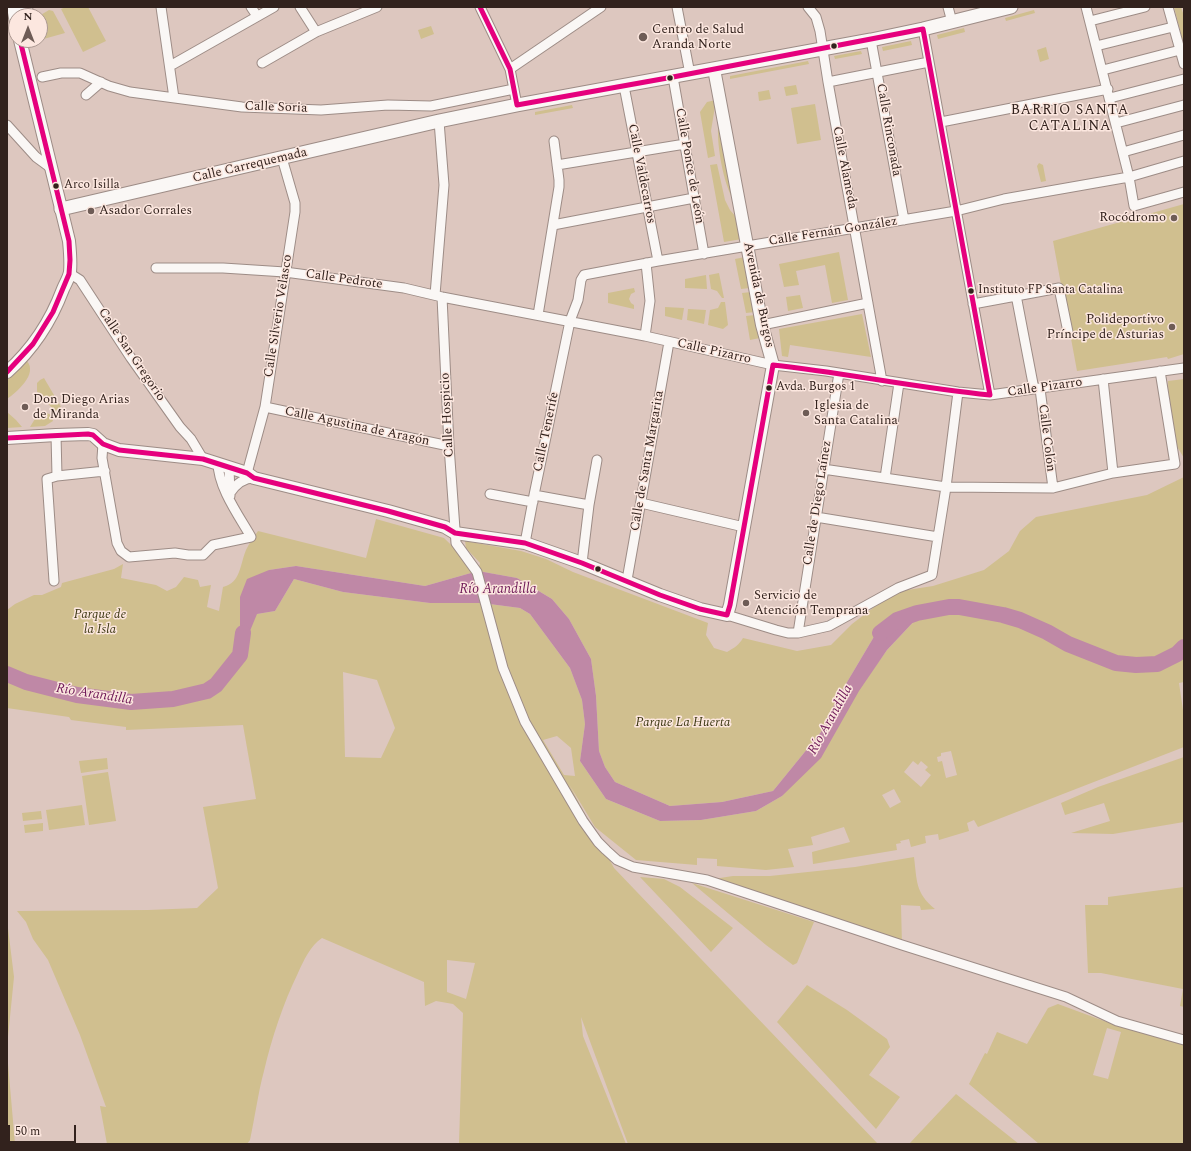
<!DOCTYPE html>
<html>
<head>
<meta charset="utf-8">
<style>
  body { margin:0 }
  #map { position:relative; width:1191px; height:1151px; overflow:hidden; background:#ddc7bf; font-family:Spectral,serif }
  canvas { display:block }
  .frame { position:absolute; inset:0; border:8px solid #32221d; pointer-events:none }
  .north { position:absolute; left:8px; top:8px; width:40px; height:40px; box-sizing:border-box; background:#fce7df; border:1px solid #ab9891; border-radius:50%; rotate:0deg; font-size:11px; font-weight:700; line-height:16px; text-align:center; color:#32221d }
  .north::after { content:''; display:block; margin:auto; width:14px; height:18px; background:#6e5c56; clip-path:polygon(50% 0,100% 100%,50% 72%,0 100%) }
  .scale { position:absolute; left:8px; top:1125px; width:68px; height:18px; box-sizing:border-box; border:2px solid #32221d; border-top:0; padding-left:5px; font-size:12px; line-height:14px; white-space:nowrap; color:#32221d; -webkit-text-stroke:3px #fce7df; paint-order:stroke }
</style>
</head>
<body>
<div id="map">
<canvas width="1191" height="1151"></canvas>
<div class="frame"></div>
<div class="north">N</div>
<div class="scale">50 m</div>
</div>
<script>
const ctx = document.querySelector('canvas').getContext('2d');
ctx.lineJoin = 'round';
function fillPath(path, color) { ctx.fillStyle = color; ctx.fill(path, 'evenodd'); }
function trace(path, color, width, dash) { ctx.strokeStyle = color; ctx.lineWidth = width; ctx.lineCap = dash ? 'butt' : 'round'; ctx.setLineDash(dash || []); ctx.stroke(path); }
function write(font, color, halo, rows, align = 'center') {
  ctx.font = font + ' Spectral,serif'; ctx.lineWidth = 3; ctx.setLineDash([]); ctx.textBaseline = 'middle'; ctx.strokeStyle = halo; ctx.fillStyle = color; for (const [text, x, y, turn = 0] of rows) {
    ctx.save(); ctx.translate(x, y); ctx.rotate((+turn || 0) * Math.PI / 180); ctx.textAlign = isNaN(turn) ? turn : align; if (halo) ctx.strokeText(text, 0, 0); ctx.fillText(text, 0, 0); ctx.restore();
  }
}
fillPath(new Path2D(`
  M66,7H88L106,41L83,52L61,9Z
  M1174,7H1181L1184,16V46Z
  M49,10L53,11L65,33L40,40V16H39Z
  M1034,10L1035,13L1006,21L1005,18Z
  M431,26L434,34L421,39L418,30Z
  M964,28L965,32L938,39L937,35Z
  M911,41L912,45L883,51L882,47Z
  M1046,47L1049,59L1040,62L1037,50Z
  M861,51L862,54L835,59L834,56Z
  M808,61L809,64L730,79V76Z
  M796,85L798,94L786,96L784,87Z
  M769,90L771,99L759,101L758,92Z
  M716,100L711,131L715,156L708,158L700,112L707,102Z
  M815,104L821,140L797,144L791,108Z
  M572,105L573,108L535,115V112Z
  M719,118L734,201C723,184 715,139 719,118Z
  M1039,163L1043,165L1046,181L1041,182L1037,166Z
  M717,164L725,200L730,210L736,217L742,239L724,242L710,165Z
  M1184,204V354L1168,359L1167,357L1077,371L1053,241Z
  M839,252L848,300L832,303L825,265L796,271L799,285L784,287L779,264Z
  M745,257L750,288L741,289L735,259Z
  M719,273L724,298H722L717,291L711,289L709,275Z
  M706,275L707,289L685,288V279Z
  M634,288L635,292L631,294L629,299L631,303L634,305V309L608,303V293Z
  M751,292L755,312L746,313L742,293Z
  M800,295L803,308L788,311L786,297Z
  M721,302H725L728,325L723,329L708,325L710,310L718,308Z
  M665,307L684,308L682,320L665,316Z
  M688,309L706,310L704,324L687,320Z
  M862,314L871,357L790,345L788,357L782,356L779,329Z
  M755,315L760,338L750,340L746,316Z
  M27,361C38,374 17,392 7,399V380Z
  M44,378L61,407L55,411L37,392V383L40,380Z
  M1184,379V458L1170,435L1168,381Z
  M7,412L16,420L22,427L7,428Z
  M43,412L47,413L51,415L53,421L45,426L30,427L38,414Z
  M1184,477V682L1179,683L1184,717V747L978,827L974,820L967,823L969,831L939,840L938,834L925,836L926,843L911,847L909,839L900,841L901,843L896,844L897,850L813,864L812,852L850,842L844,827L811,837L813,845L788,849L794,867L766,870L717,866V859L697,858V865L636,860L595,827L569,784L614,868L878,1144H628L581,1017L583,1036L626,1144H459L463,1013L453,1004L436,1001L425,1006L424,982L322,938C310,946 304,960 298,973C283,1004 272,1037 264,1071C258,1093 255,1117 250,1140L247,1144H107L100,1106L106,1107L80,1035L48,960L33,939L26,922L17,911L148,910L197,908L218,888L203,807L256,799L243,725L126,730V727L71,720L69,717L7,708V610L15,604L34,595H42L61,587L62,583L114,569L123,564L121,578L156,585L167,591L176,587L184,577L198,580L200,587L211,585L207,607L219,611L223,587C241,583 240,564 246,550C249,543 254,537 258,531L366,558L376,519L444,538L478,571L480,563L466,548L465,541L521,551L546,559L573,572L708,623L706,635L714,648L727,652C734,648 739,645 743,638L797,651L831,645L852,624L894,592L933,586L984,570L1009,551L1020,531L1036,517L1147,495ZM296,566L425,586L478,571L517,578L552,599L569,619L591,659L596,696L599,751L605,767L615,782L670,806L722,802L773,791L821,732L837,699L875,635L919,616L887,650L782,796L756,811L701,820L660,821L606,799L580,761L585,724L582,700L570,668L530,614L520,608L482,603H430L343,592L294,579L275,611L257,614L269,570ZM343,672L377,680L395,728L381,758L345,757ZM557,736L571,748L575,776L564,775L543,740ZM951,751L957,775L946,778L942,761L938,762L937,757L941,756V753ZM913,761L918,765L921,761L928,767L925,770L931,775L921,787L904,772ZM894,789L901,802L890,808L882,795ZM447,960L475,963L466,999L447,992Z
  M1184,757V822L1113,834L1071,833L1110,821L1104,803L1065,815L1061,803L1098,787Z
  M107,758L108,769L81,773L79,761Z
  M108,772L116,821L89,825L82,776Z
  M82,805L85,825L49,830L46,810Z
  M41,811L42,819L23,821L22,813Z
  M43,823V831L25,833L24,825Z
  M914,857C917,880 915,893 935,909L921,910L920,906L901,905L902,945L707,880L733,876H770L855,867Z
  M640,877L664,879L680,887L733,928L711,952Z
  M692,883L814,922L797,963L793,965L766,945Z
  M1184,887V1007L1180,1006L1183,989L1101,973H1088L1085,905H1108V897Z
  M7,920L14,977L7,1047Z
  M807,985L847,1010L887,1039L890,1047L869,1075L900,1097L876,1129L777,1022Z
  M1058,1004L1115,1025L1184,1045V1144H1039L969,1084L985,1053L987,1054L997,1032L1027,1044L1048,1008ZM1107,1028L1121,1032L1108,1079L1093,1075Z
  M7,1052L15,1144H7Z
  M956,1094L1019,1144H909Z`), '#d0bf8f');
fillPath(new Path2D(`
  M296,566L425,586L478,571L517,578L552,599L569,619L591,659L596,696L599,751L605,767L615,782L670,806L722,802L773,791L821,732L837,699L875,635L897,620L917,613L919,616L887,650L859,691L821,758L782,796L756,811L701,820L660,821L606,799L580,761L585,724L582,700L570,668L530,614L520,608L482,603H430L343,592L294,579L275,611L257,614L240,655L233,663L240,632V597L247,579L269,570Z`), '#bf88a6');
trace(new Path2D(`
  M880,633L897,620L917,613L949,607H959L1003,615L1020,620L1047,632L1068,644L1116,663L1136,665L1157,664L1177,654L1184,647
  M7,674L26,682L77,695L131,702L173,699L207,691L216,685L240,655L243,633`), '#bf88a6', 16);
const minor = new Path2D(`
  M161,7L174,98
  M251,7L257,16
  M300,7L316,32
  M480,7L510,69L517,105
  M677,7L690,74
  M808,7L816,17L820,31L828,82L882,381
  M948,7L952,22
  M1086,7L1129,177L1134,206L1184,192
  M1168,7L1184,64
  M14,15L28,7
  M1090,21L1145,7
  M923,29L990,395
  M871,40L904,220
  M1096,46L1173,27
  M262,63L316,32L377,7
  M170,66L274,7
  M510,69L601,7
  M1103,70L1180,50
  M42,77L61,73H80L109,86L130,92L242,107L321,110L388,105L431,106L514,89
  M673,77L704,254
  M828,82L929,62
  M624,86L658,261
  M86,95L101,82
  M1110,98L1184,79
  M941,122L1108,89
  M1116,123L1184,105
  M7,125L36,157L51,168
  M1123,152L1184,135
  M557,165L685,144
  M553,225L694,198
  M156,268H223L285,272L404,288L442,297L645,336L773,365L826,371L958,392L990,395L1184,368
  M69,273L80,280L131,358L180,427L191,439L203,459
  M435,295L444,185L439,121
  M1016,295L1034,389
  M442,297L449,446L456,543L477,572L503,668L525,722L583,821L598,842L606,850L617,860L633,867L707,880L902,945L1066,997L1117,1021L1184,1040
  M973,304L1059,288L1068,332
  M538,315L559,187V180L554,141
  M762,325L868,303
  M645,336L650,301L646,263
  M1103,379L1113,473
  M1040,389L1053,488
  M265,407L449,446
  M56,435L57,476
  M103,444L102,458L117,543L121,551L129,557L175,553L188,555H203L213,545L251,537C239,516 218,487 218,463
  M229,467L230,496
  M823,469L946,487L958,392
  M247,473L265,407L295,212V203L282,158
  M885,478L899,383
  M230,493C236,484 243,478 254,478
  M490,494L533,502
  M534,495L589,505
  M641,503L744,527
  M816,517L938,537
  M525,543L534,495L570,321L578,300L581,280L584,275L658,261L956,211L1004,199L1129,177L1184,161
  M582,563L589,505L597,460
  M627,580L669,342
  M54,581L47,479L57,476L105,471
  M727,615L776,630L788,633H798L829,626L898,588L932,575L946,487L1053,488L1113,473L1175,464L1160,371
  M798,633L839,373`);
const tertiary = new Path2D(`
  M13,7L16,23
  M7,372C33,349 51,321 63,289C65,284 69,278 70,272C71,262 70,251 69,241L20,40
  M7,438L56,435L88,434L93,435L103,444L119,450L203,459L247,473L254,478L388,511L445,527L455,533L525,543L582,563L660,595L700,609L727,615L730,605L773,365L762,325L714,69`);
const secondary = new Path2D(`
  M61,209L439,121L517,105L871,40L923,29L1011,7`);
trace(minor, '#9d8c86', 11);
trace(tertiary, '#9d8c86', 14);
trace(secondary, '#9d8c86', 15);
trace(minor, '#faf7f5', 9);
trace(tertiary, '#faf7f5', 12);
trace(secondary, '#faf7f5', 13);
trace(new Path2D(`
  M7,372L33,344L53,312L69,274L70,260L69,241L20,40
  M7,438L88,434L93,435L103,444L119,450L203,459L247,473L254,478L388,511L445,527L455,533L525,543L582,563L660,595L700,609L727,615L730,605L773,365C846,373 917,388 990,395L923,29L673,77L517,105L510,69L480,7`), '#e5007d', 5);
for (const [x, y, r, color] of [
  [643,37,5,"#6e5c56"],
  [834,46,3.5,"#32221d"],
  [670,78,3.5,"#32221d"],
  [56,186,3.5,"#32221d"],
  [91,211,4,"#6e5c56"],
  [1174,218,4,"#6e5c56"],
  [971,291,3.5,"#32221d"],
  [1172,327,4,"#6e5c56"],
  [769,388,3.5,"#32221d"],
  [25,407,4,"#6e5c56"],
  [806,413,4,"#6e5c56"],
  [598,569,3.5,"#32221d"],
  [746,603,4,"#6e5c56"]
]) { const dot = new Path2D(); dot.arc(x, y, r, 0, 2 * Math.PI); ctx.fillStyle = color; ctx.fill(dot); trace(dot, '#fce7df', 1.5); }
write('12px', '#32221d', '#fce7df', [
  ["Arco Isilla",64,186],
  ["Instituto FP Santa Catalina",978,291],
  ["Avda. Burgos 1",776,388]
], 'left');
write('13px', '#32221d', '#fce7df', [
  ["Centro de Salud",652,30],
  ["Aranda Norte",652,45],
  ["Asador Corrales",99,211],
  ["Rocódromo",1166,218,"right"],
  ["Polideportivo",1164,320,"right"],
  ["Príncipe de Asturias",1164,335,"right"],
  ["Don Diego Arias",33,400],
  ["de Miranda",33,415],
  ["Iglesia de",814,406],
  ["Santa Catalina",814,421],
  ["Servicio de",754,596],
  ["Atención Temprana",754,611]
], 'left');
write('13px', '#32221d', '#fce7df', [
  ["Calle Soria",276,108,2],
  ["Calle Rinconada",888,130,80],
  ["Calle Carrequemada",250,166,-13],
  ["Calle Ponce de León",689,166,80],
  ["Calle Alameda",844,168,79],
  ["Calle Valdecarros",641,174,79],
  ["Calle Fernán González",833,232,-9],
  ["Calle Pedrote",344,280,8],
  ["Avenida de Burgos",758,295,78],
  ["Calle Silverio Velasco",279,316,-81],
  ["Calle Pizarro",714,352,13],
  ["Calle San Gregorio",131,355,56],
  ["Calle Pizarro",1045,388,-8],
  ["Calle Hospicio",448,415,-93],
  ["Calle Agustina de Aragón",357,427,12],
  ["Calle Tenerife",547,432,-78],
  ["Calle Colón",1046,438,83],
  ["Calle de Santa Margarita",648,461,-80],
  ["Calle de Diego Laínez",818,503,-81]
]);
write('italic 13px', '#3e3914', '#fce7df', [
  ["Parque de",100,615],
  ["la Isla",100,630],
  ["Parque La Huerta",683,723]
]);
ctx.letterSpacing = '1px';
write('14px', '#32221d', '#fce7df', [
  ["BARRIO SANTA",1070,111],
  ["CATALINA",1070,127]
]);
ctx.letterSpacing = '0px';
write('italic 14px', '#701b59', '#fce7df', [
  ["Río Arandilla",498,590],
  ["Río Arandilla",94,695,9],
  ["Río Arandilla",831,720,-61]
]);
</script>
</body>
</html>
